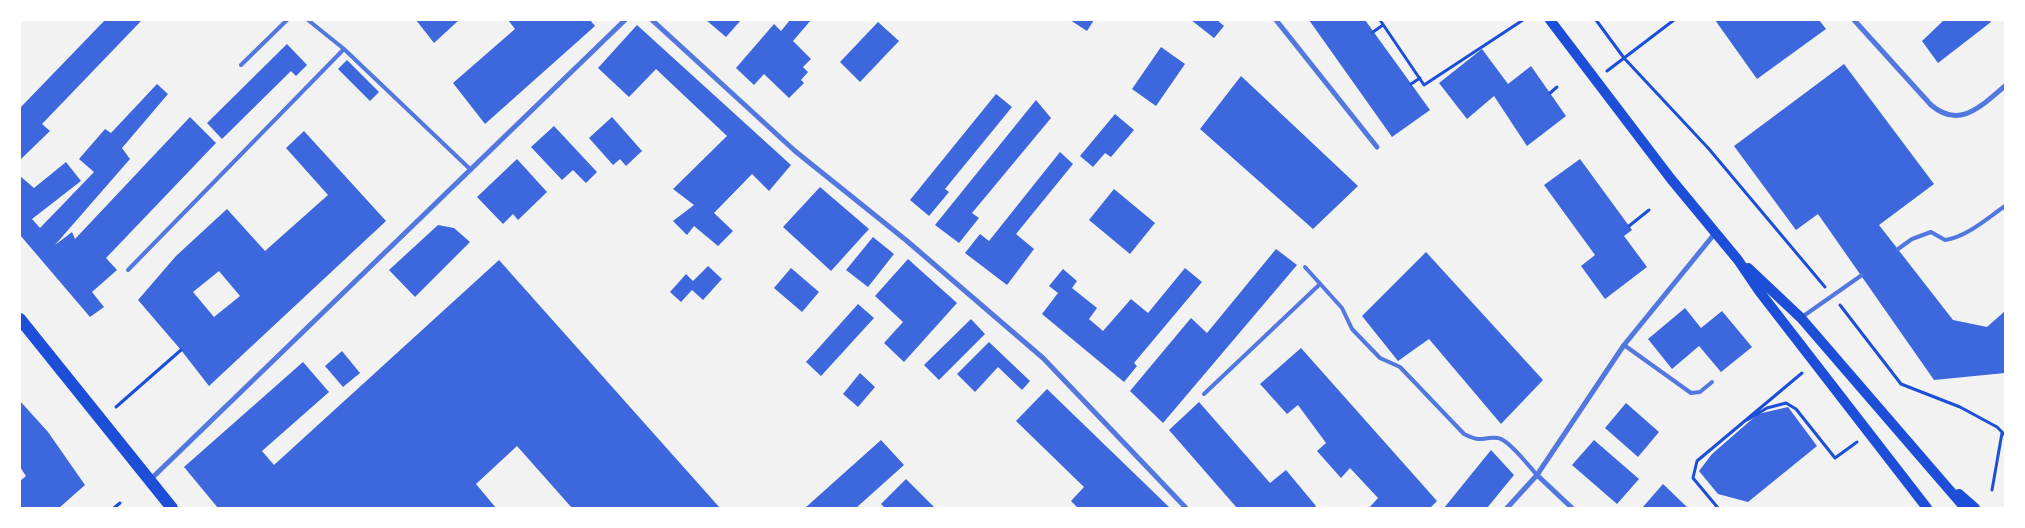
<!DOCTYPE html>
<html>
<head>
<meta charset="utf-8">
<style>
  body { margin:0 }
  #map { position:relative; width:2025px; height:528px; overflow:hidden; background:#f2f2f2; font-family:Overpass,sans-serif }
  canvas { display:block }
  .frame { position:absolute; inset:0; border:21px solid #fff; pointer-events:none }
</style>
</head>
<body>
<div id="map">
<canvas width="2025" height="528"></canvas>
<div class="frame"></div>
</div>
<script>
const ctx = document.querySelector('canvas').getContext('2d');
ctx.lineJoin = 'round';
function fillPath(path, color) { ctx.fillStyle = color; ctx.fill(path, 'evenodd'); }
function trace(path, color, width, dash) { ctx.strokeStyle = color; ctx.lineWidth = width; ctx.lineCap = dash ? 'butt' : 'round'; ctx.setLineDash(dash || []); ctx.stroke(path); }
fillPath(new Path2D(`
  M105,20H142L42,124L50,131L20,160V108Z
  M416,20H459L434,43Z
  M508,20H590L595,26L485,124L453,83L515,29Z
  M706,20H741L726,37Z
  M790,20H811L793,41L811,59L803,67L808,72L801,80L804,83L789,98L764,74L754,85L736,68L774,24L781,31Z
  M1070,20H1094L1087,31Z
  M1191,20H1217L1224,26L1214,38Z
  M1309,20H1365L1430,110L1392,137Z
  M1715,20H1819L1826,29L1757,79Z
  M1944,20H1989L1991,22L1938,63L1922,41Z
  M878,22L899,41L860,82L840,62Z
  M637,25L791,165L769,191L752,174L714,213L733,231L718,246L694,226L687,235L673,221L694,205L673,189L727,136L656,69L629,97L598,68Z
  M287,44L307,65L296,76L291,71L222,139L207,123Z
  M1161,47L1185,64L1156,106L1132,89Z
  M1482,49L1508,84L1531,66L1566,116L1527,146L1494,96L1467,119L1439,83Z
  M347,60L379,92L370,101L338,69Z
  M1844,64L1934,184L1879,225L1953,320L1987,327L2005,311V373L1934,380L1818,214L1796,230L1734,146Z
  M1241,76L1358,186L1313,229L1200,129Z
  M157,84L168,94L122,148L130,159L55,245L72,232L75,239L190,117L216,143L106,258L117,270L92,292L104,307L90,317L20,235V176L34,188L66,162L81,181L32,219L40,228L94,172L79,159L105,129L111,133Z
  M996,94L1012,107L945,189L949,192L929,216L910,200Z
  M1036,100L1051,118L972,213L979,218L959,243L935,225Z
  M1115,114L1134,130L1111,157L1105,153L1093,167L1080,156Z
  M612,117L642,151L626,166L620,159L613,165L589,138Z
  M554,126L597,172L586,183L573,170L562,180L531,147Z
  M304,131L386,221L209,386L181,350L138,300L176,256L227,209L265,251L328,195L286,148ZM219,271L240,296L214,317L193,292Z
  M1060,152L1073,164L1016,234L1034,249L1007,285L965,253L980,234L989,241Z
  M517,159L547,192L518,220L513,214L503,224L477,197Z
  M1580,159L1632,230L1624,236L1647,267L1605,299L1581,266L1595,255L1544,185Z
  M820,187L869,229L831,271L783,227Z
  M1114,189L1155,223L1130,254L1089,220Z
  M438,225L454,228L470,242L415,297L389,270Z
  M873,237L894,254L868,287L846,270Z
  M1276,249L1297,265L1163,423L1130,391L1191,318L1207,333Z
  M1426,252L1543,380L1501,424L1429,339L1398,361L1362,316Z
  M908,259L957,303L904,362L884,343L903,322L875,296Z
  M499,260L720,508H572L517,446L476,484L496,508H218L184,467L303,362L329,392L262,451L274,465Z
  M708,266L722,279L703,300L692,290L681,302L670,292L686,274L693,281Z
  M791,268L819,292L802,312L774,288Z
  M1185,268L1202,282L1134,363L1137,366L1124,382L1042,314L1058,293L1049,286L1063,269L1077,281L1072,288L1097,308L1089,319L1103,331L1131,299L1148,313Z
  M858,304L874,318L821,376L806,362Z
  M1685,308L1701,328L1722,311L1752,347L1721,372L1699,346L1672,369L1648,339Z
  M971,319L985,334L939,380L924,365Z
  M989,342L1030,381L1022,390L998,367L975,392L957,374Z
  M1301,348L1437,501L1430,508H1369L1378,498L1350,468L1341,478L1317,451L1326,443L1298,405L1287,414L1260,384Z
  M342,351L360,373L343,387L325,366Z
  M860,373L875,387L858,407L843,394Z
  M1047,389L1170,508H1078L1071,501L1084,487L1016,421Z
  M20,401L48,432L85,485L59,508H20V481L26,476L20,467Z
  M1199,402L1270,483L1286,470L1316,506L1314,508H1237L1169,430Z
  M1626,403L1659,432L1638,457L1605,428Z
  M1788,407L1817,446L1748,502L1718,494L1699,471L1712,454L1758,414Z
  M881,440L904,465L856,508H805Z
  M1594,440L1639,479L1617,504L1572,465Z
  M1491,450L1514,475L1487,508H1444Z
  M906,479L935,508H885L881,504Z
  M1663,484L1688,508H1642Z`), '#3d67dc');
trace(new Path2D(`
  M1380,20L1424,85L1523,20
  M1596,20L1624,58L1709,149L1825,287
  M1373,32L1383,25
  M1607,71L1674,20
  M1411,84L1420,78
  M1550,93L1557,87
  M1629,226L1649,210
  M1840,305L1901,384L1960,407L1997,427L2005,435
  M116,407L181,350
  M1747,420L1767,408L1786,403L1796,409L1835,458L1857,442
  M1992,490L2002,433
  M114,508L120,503
  M1718,508L1693,478L1697,461L1802,373`), '#1d4ed8', 3);
trace(new Path2D(`
  M308,20L344,49L471,170
  M241,65L287,20
  M1898,249L1912,239L1931,232L1945,240C1968,236 1986,219 2005,206
  M1305,267L1342,308L1352,329L1380,358L1400,367L1464,434C1484,444 1482,436 1498,438C1508,439 1529,466 1537,475
  M128,270L344,49
  M1802,317L1862,275
  M1624,345L1691,393L1700,392L1712,382
  M1204,394L1320,284`), '#5277de', 4);
trace(new Path2D(`
  M652,20L795,151L907,241L1043,358L1186,508
  M1276,20L1377,147
  M1854,20L1931,105C1960,130 1982,105 2005,86
  M1537,475L1572,508
  M151,479L625,20
  M1507,508L1537,475L1624,345L1716,232`), '#5277de', 5);
trace(new Path2D(`
  M1550,20L1671,179L1738,260L1759,291L1927,508
  M1748,268L1801,318L1965,508
  M1959,494L1975,508`), '#1d4ed8', 10);
trace(new Path2D(`
  M20,319L172,508`), '#1d4ed8', 12);
</script>
</body>
</html>
